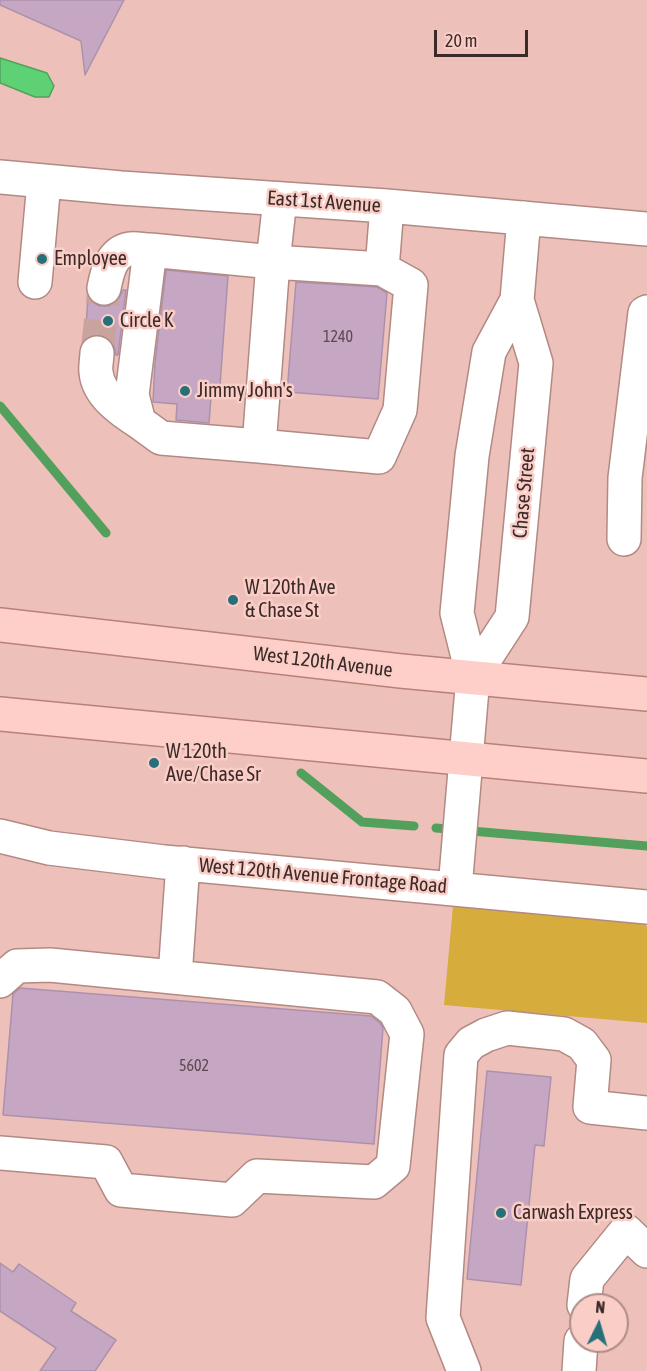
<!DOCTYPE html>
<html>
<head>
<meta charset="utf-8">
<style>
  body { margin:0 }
  #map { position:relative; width:647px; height:1371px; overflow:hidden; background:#edc1ba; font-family:"Asap Condensed",sans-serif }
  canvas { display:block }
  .north { position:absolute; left:569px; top:1293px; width:60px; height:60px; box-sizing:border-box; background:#facec7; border:2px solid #ae8c87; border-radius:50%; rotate:5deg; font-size:16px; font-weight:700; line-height:24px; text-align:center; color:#3b2a28 }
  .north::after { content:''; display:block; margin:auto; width:21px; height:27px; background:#27707a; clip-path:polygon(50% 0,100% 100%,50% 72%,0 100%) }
  .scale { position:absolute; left:434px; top:30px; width:94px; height:27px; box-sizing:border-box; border:3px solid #3b2a28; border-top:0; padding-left:8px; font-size:18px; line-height:21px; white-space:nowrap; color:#3b2a28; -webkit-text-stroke:4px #facec7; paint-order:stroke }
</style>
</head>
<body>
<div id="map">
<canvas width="647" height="1371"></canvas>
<div class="north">N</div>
<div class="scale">20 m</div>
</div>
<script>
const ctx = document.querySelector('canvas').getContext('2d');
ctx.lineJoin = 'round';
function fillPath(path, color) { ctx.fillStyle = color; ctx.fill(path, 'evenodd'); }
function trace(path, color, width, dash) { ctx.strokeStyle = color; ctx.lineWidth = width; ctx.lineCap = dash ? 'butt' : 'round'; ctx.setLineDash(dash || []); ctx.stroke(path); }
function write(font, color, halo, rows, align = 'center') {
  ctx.font = font + ' "Asap Condensed",sans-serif'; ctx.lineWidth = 5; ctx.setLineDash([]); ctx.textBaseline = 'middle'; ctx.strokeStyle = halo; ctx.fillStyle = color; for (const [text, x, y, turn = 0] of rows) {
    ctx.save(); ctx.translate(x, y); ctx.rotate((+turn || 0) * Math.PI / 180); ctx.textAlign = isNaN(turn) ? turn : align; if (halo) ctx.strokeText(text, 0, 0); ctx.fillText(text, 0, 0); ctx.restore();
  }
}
fillPath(new Path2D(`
  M453,906L645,924L647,927V1023L444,1005Z`), '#d6ac3d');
const water = new Path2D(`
  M0,58L47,73L54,86L49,97H35L0,83Z`);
fillPath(water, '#5dd173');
trace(water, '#539f5c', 1.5);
trace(new Path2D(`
  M0,406L106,533
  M301,773L362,822L414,826
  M436,828L647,846`), '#539f5c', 9);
const building = new Path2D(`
  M0,0H124L85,75L81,41L0,5Z
  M166,270L228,276L220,385H212L209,423L176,420L177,404L153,402L155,363Z
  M296,282L377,287L387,293L378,399L287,392Z
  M123,290H126L118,355H116L114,345L106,337L97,334L89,336L85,340L88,297L92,302L100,306H109L118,300Z
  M20,988L371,1016L380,1023L383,1028L374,1144L3,1115L13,994Z
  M487,1071L551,1077L544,1146L535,1145L521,1285L467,1279Z
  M0,1263L13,1272L19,1264L76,1303L71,1311L116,1340L95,1371H40L56,1348L0,1311Z`);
fillPath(building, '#c5a7c3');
trace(building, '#ad91ac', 1.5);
trace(new Path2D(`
  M97,353L104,288`), '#c9a39d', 33, [33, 16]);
const minor = new Path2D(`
  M0,177L121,188L387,206L647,229
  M382,269L387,206
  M35,282L44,182
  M104,288C107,273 111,252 130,249C135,248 144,250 150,250
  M97,353C97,359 95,367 96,372C98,395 122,411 139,422
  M259,446L161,438L139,422L132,395L150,250L273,262L382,269L411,285L400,410L379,457L259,446L273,262L280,199
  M624,539L625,478L645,313L647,312
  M473,677L512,617L536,363L517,300L524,218
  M0,836L49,848L164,862L647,907
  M455,888L473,677L457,613L472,456L489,352L517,300
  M175,976L183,863
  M0,981L17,966L50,965L377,997L395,1011L407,1034L393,1166L374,1182L257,1176L232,1200L121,1190L106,1162L0,1153
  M584,1305L587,1279L626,1231L647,1251
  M464,1371L443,1318L461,1055L471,1043L486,1035L507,1028L564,1034L582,1044L594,1060L590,1107L647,1113
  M579,1371L581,1341`);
const major = new Path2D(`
  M0,625L401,671L647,694
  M0,714L647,776`);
trace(minor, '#b28983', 36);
trace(major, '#b88079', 36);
trace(minor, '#fff', 33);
trace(major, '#fdcfc8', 33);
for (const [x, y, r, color] of [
  [42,259,6,"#27707a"],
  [108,321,6,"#27707a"],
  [185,391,6,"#27707a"],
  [233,600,6,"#27707a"],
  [154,763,6,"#27707a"],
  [501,1213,6,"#27707a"]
]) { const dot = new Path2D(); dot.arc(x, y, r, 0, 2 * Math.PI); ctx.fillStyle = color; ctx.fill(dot); trace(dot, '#facec7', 2); }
write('16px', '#5e494f', null, [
  ["1240",338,337],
  ["5602",194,1066]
]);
write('20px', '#3b2a28', '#facec7', [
  ["East 1st Avenue",324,202,4],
  ["Chase Street",524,493,-85],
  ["West 120th Avenue",323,662,7],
  ["West 120th Avenue Frontage Road",323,876,5]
]);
write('20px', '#3b2a28', '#facec7', [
  ["Employee",54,259],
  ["Circle K",120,321],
  ["Jimmy John's",197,391],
  ["W 120th Ave",245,588],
  ["& Chase St",245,611],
  ["W 120th",166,752],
  ["Ave/Chase Sr",166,775],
  ["Carwash Express",513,1213]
], 'left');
</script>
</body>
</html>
